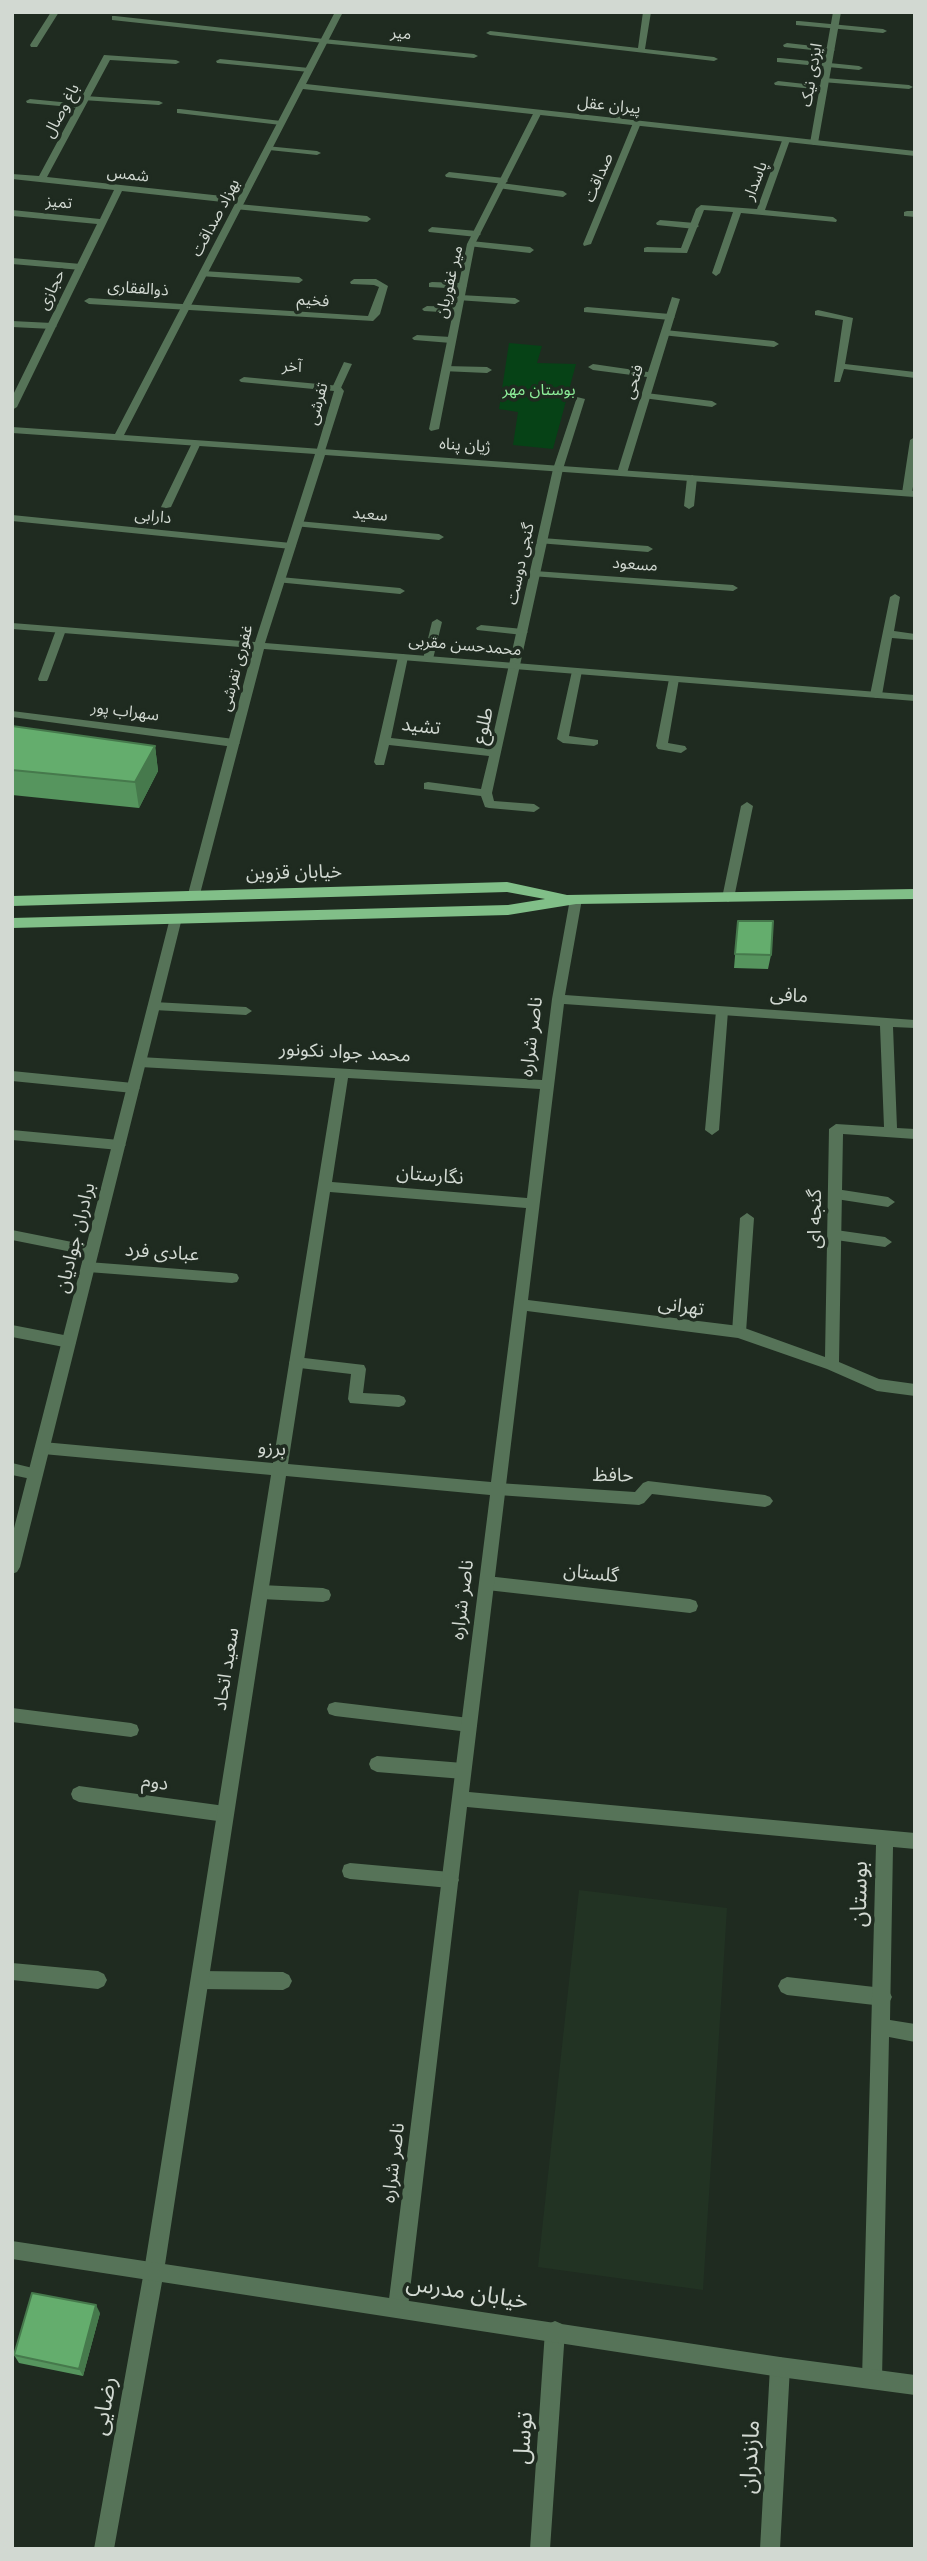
<!DOCTYPE html>
<html>
<head>
<meta charset="utf-8">
<style>
  body { margin:0 }
  #map { position:relative; width:927px; height:2561px; overflow:hidden; background:#1f2b20; font-family:"Space Grotesk",sans-serif }
  canvas { display:block }
  .frame { position:absolute; inset:0; border:14px solid #d2d9d2; pointer-events:none }
</style>
</head>
<body>
<div id="map">
<canvas width="927" height="2561"></canvas>
<div class="frame"></div>
</div>
<script>
const ctx = document.querySelector('canvas').getContext('2d');
ctx.lineJoin = 'round';
function fillPath(path, color) { ctx.fillStyle = color; ctx.fill(path, 'evenodd'); }
function trace(path, color, width, dash) { ctx.strokeStyle = color; ctx.lineWidth = width; ctx.lineCap = dash ? 'butt' : 'round'; ctx.setLineDash(dash || []); ctx.stroke(path); }
function write(font, color, halo, rows, align = 'center') {
  ctx.font = font + ' "Space Grotesk","Noto Sans Arabic",sans-serif'; ctx.lineWidth = 7; ctx.setLineDash([]); ctx.textBaseline = 'middle'; ctx.strokeStyle = halo; ctx.fillStyle = color; for (const [text, x, y, turn = 0] of rows) {
    ctx.save(); ctx.translate(x, y); ctx.rotate((+turn || 0) * Math.PI / 180); ctx.textAlign = isNaN(turn) ? turn : align; if (halo) ctx.strokeText(text, 0, 0); ctx.fillText(text, 0, 0); ctx.restore();
  }
}
fillPath(new Path2D(`
  M579,1890L727,1908L703,2290L538,2267Z`), '#223323');
fillPath(new Path2D(`
  M509,343L542,346L537,363L576,364L553,449L513,445L518,412L499,409Z`), '#064216');
fillPath(new Path2D(`
  M799,21L883,29L887,31L883,33L796,25V21Z
  M324,39L474,54L478,56L474,58L321,43V39Z
  M787,43L831,48L835,50L831,52L784,47L783,45Z
  M780,58L859,66L863,68L859,70L777,62V58Z
  M220,59L309,68L313,70L309,72L217,63L216,61Z
  M825,78L909,85L913,87L909,89L822,82L821,80Z
  M778,81L823,86L827,88L823,90L775,85L774,83Z
  M85,96L159,101L163,103L159,105L82,100V96Z
  M30,99L81,104L85,106L81,108L27,103L26,101Z
  M620,107L627,109L620,123H614Z
  M180,109L281,121L285,123L281,125L177,113V109Z
  M266,146L317,151L321,153L317,155L269,150H266Z
  M449,172L504,178L508,181L504,184L446,177L445,175Z
  M501,183L563,191L567,194L563,197L498,188V184Z
  M238,204L367,216L371,219L367,222L235,209L234,207Z
  M907,211H915V217L904,216V212Z
  M660,220L695,223L699,226L695,229L657,225L656,223Z
  M432,227L477,231L481,234L477,237L429,232L428,230Z
  M471,241L530,247L534,250L530,253L468,246V242Z
  M12,258L81,264L85,267L81,270L12,264Z
  M203,271L299,277L303,280L299,283L200,276L199,274Z
  M432,282L463,283L467,286L463,289L429,287V283Z
  M460,295L515,298L520,301L515,304L457,300L455,298Z
  M427,306L457,307L462,310L457,313L424,311L422,309Z
  M587,307L670,314L675,317L670,320L584,312V308Z
  M12,321L52,323L57,326L52,329L12,327Z
  M665,330L774,341L779,344L774,347L662,335V331Z
  M417,335L451,337L456,340L451,343L414,340L412,338Z
  M344,362L352,364L340,390H334L332,388Z
  M445,366L487,367L492,370L487,373L442,371V367Z
  M646,393L712,401L717,404L712,407L643,398V394Z
  M298,521L439,534L444,537L439,540L294,526L293,524Z
  M542,538L648,546L653,549L648,552L538,543V539Z
  M535,571L733,585L738,588L733,591L531,576L530,574Z
  M280,577L400,588L405,591L400,594L276,582V578Z
  M895,594L900,597L894,631L915,634V640L892,638L882,695L876,698L870,695L890,597Z
  M437,619L442,622L433,659L432,661H424L423,659L432,622Z
  M481,625L523,629L528,632L523,635L477,630L476,628Z
  M61,627L66,630L48,679L47,681H39L38,679L56,630Z
  M577,668L582,671L569,736L598,740V744L594,746L563,743L557,739L572,671Z
  M674,676L679,679L668,743L685,746L687,749L681,753L658,749L656,746L669,679Z
  M747,802L753,806L734,898L728,902L722,898L741,806Z
  M154,1002L246,1007L252,1011L246,1015L154,1010L148,1006Z
  M722,1007L728,1011L719,1130L712,1135L705,1130L716,1011Z
  M12,1071L133,1083L140,1088L133,1093L12,1081Z
  M12,1130L119,1140L126,1145L119,1150L12,1140Z
  M836,1189L888,1197L895,1202L888,1207L836,1199L829,1194Z
  M747,1213L754,1218L746,1332L744,1336H734L732,1332L740,1218Z
  M12,1230L92,1246L99,1251L92,1256L12,1240Z
  M836,1230L885,1237L892,1242L885,1247L836,1240L829,1235Z
  M88,1262L232,1273L237,1274L239,1278L237,1282L232,1283L88,1272L83,1271L81,1267L83,1263Z
  M296,1357L364,1365L366,1369L363,1393L399,1395L404,1397L406,1401L404,1405L399,1407L350,1403L348,1399L351,1374L291,1367L289,1363L291,1359Z
  M648,1481L765,1495L770,1497L773,1501L770,1505L765,1507L652,1494L644,1503L639,1505L498,1495L493,1493L490,1489L493,1485L498,1483L635,1492L643,1483Z
  M487,1576L690,1599L696,1601L698,1606L696,1611L690,1613L487,1590L482,1588L479,1583L482,1578Z
  M261,1585L323,1588L329,1590L331,1595L329,1600L323,1602L261,1599L255,1597L253,1592L255,1587Z
  M335,1702L469,1718L475,1720L477,1725L475,1730L469,1732L335,1716L329,1714L327,1709L329,1704Z
  M12,1708L131,1723L137,1725L139,1730L137,1735L131,1737L12,1722Z
  M377,1756L463,1763L469,1766L471,1771L469,1776L463,1779L377,1772L371,1769L369,1764L371,1759Z
  M79,1786L225,1806L231,1809L233,1814L231,1819L225,1822L79,1802L73,1799L71,1794L73,1789Z
  M350,1863L450,1872L456,1874L459,1880L456,1886L450,1888L350,1879L344,1877L342,1871L344,1865Z
  M12,1963L98,1971L104,1974L107,1980L104,1986L98,1989L12,1980Z
  M200,1971L283,1972L289,1975L292,1981L289,1987L283,1990L200,1989L194,1986L191,1980L194,1974Z
  M787,1977L883,1988L889,1991L892,1997L889,2003L883,2006L787,1995L781,1992L778,1986L781,1980Z`), '#567358');
fillPath(new Path2D(`
  M51,12H59L37,47H31L30,45Z
  M643,12H651L645,49L714,57L718,59L714,61L490,35L486,33L490,31L638,48Z
  M833,12H841L818,143L814,145L810,143Z
  M115,16L324,39L328,41L324,43L112,20V16Z
  M104,55L176,60L180,62L176,64L110,60L47,177L241,198L245,201L241,204L122,191L17,407L12,410V397L97,224L12,216V210L100,219L114,190L12,179V174L39,176Z
  M538,110L542,112L475,244L439,429L431,431L429,429L467,244L534,112Z
  M637,121L641,123L591,244L584,246L583,244L633,123Z
  M783,138L790,140L765,210L833,217L837,220L836,222L741,213L720,273L716,276L712,273L733,212L704,210L687,253L644,252V248L647,247L681,248L696,209L701,205L757,209Z
  M354,279H376L388,286L380,314L373,321L89,304L84,301L89,298L368,316L379,287L374,285L351,284L350,282Z
  M672,297L680,299L627,473L618,475L617,473L647,377L593,370L588,367L593,364L648,372Z
  M818,310L853,318L845,364L915,372V378L844,369L840,382H834L843,320L815,315V311Z
  M244,377L340,386L344,391L324,454L316,452L334,391L241,382L239,380Z
  M577,397L585,399L563,469L492,793L494,801L534,804L540,808L534,812L489,808L485,807L481,796L424,789V783L428,782L481,789L489,756L389,745L384,765H376L374,762L398,657L403,654L408,657L391,738L490,749L553,469Z
  M915,437V474L912,493L907,496L902,493L910,440Z
  M193,441L201,443L171,507L162,509L161,507Z
  M692,475L697,478L694,506L689,509L684,506L687,478Z
  M12,515L291,543L296,546L291,549L12,521Z
  M12,711L234,739L240,743L234,747L12,717Z
  M576,895L582,899L565,995L915,1020V1028L893,1027L897,1128L915,1129V1139L843,1134L839,1362L879,1379L915,1384V1396L877,1391L827,1369L738,1338L527,1311L469,1792L915,1833V1849L893,1847L890,2020L915,2024V2042L889,2037L882,2379L879,2386L872,2389L865,2386L862,2379L876,1845L467,1807L408,2307L405,2314L398,2317L391,2314L388,2307L490,1495L286,1476L164,2271L114,2549H94L144,2271L271,1475L43,1454L38,1452L36,1448L38,1444L43,1442L273,1463L335,1078L140,1067L134,1062L140,1057L542,1080L552,999L570,899ZM564,1004L880,1026L884,1127L836,1124L829,1129L825,1357L739,1326L528,1300ZM348,1078L540,1089L527,1198L332,1182ZM330,1192L526,1208L491,1482L288,1464Z
  M12,1325L69,1336L74,1338L76,1342L74,1346L69,1348L12,1337Z
  M12,1463L41,1470L43,1474L41,1478L36,1480L12,1475Z
  M555,2321L562,2324L565,2331L550,2549H530L545,2331L548,2324Z
  M780,2357L787,2360L790,2367L780,2549H760L770,2367L773,2360Z`), '#567358');
fillPath(new Path2D(`
  M335,12H343L306,84L915,151V156L303,89L124,435L915,491V497L325,455L265,643L915,695V701L264,649L200,894L198,897H190L188,894L253,648L12,629V623L255,642L315,454L12,433V427L115,434Z
  M176,914L182,918L20,1567L17,1572L12,1574V1536L170,918Z
  M12,2241L780,2357L915,2375V2395L780,2377L12,2259Z`), '#567358');
fillPath(new Path2D(`
  M507,882L567,895L915,889V899L576,904L508,915L12,928V918L508,905L545,899L507,892L12,906V896Z`), '#81bf88');
fillPath(new Path2D(`
  M12,726L155,746L158,771L139,808L12,795Z
  M738,921L771,955L768,969L734,968Z
  M100,2313L83,2376L19,2363L14,2355Z`), '#56955e');
fillPath(new Path2D(`
  M155,746L158,771L139,808L135,782Z
  M96,2305L100,2313L83,2376L79,2369Z`), '#46794c');
const building = new Path2D(`
  M12,726L155,746L135,782L12,770Z
  M738,921H773L771,955L735,954Z
  M32,2293L96,2305L79,2369L14,2355Z`);
fillPath(building, '#64ad6d');
trace(building, '#46794c', 2);
write('16px', '#d2d9d2', '#1f2b20', [
  ["میر",401,34,6],
  ["ایزدی نیک",812,75,-80],
  ["پیران عقل",609,106,6],
  ["باغ وصال",62,111,-62],
  ["شمس",128,175,6],
  ["صداقت",599,178,-67],
  ["پاسدار",756,181,-69],
  ["تمیز",59,203,5],
  ["بهزاد صداقت",216,218,-62],
  ["میر غفوریان",450,282,-77],
  ["ذوالفقاری",138,289,4],
  ["حجازی",52,290,-64],
  ["فخیم",313,301,4],
  ["آخر",292,367,4],
  ["فتحی",634,382,-73],
  ["تفرشی",318,404,-75],
  ["ژیان پناه",465,446,4],
  ["سعید",370,515,5],
  ["دارابی",153,517,6],
  ["گنجی دوست",521,564,-78],
  ["مسعود",635,565,4],
  ["محمدحسن مقربی",465,646,5],
  ["غفوری تفرشی",237,668,-75],
  ["سهراب پور",125,712,7]
]);
write('16px', '#8dee99', '#1f2b20', [
  ["بوستان مهر",539,391]
]);
write('19px', '#d2d9d2', '#1f2b20', [
  ["طلوع",484,726,-77],
  ["تشید",421,727,6],
  ["خیابان قزوین",294,873,-1],
  ["مافی",789,996,4],
  ["ناصر شراره",532,1037,-83],
  ["محمد جواد نکونور",345,1053,3],
  ["نگارستان",430,1176,5],
  ["گنجه ای",816,1219,-90],
  ["برادران جوادیان",76,1238,-76],
  ["عبادی فرد",162,1253,4],
  ["تهرانی",681,1307,8],
  ["برزو",272,1449,5],
  ["حافظ",613,1476,1],
  ["گلستان",591,1574,6],
  ["ناصر شراره",463,1600,-83],
  ["سعید اتحاد",227,1669,-81],
  ["دوم",155,1783,8],
  ["ناصر شراره",394,2163,-83]
]);
write('23px', '#d2d9d2', '#1f2b20', [
  ["بوستان",860,1894,-89],
  ["خیابان مدرس",467,2293,9],
  ["رضایی",105,2406,-80],
  ["توسل",524,2438,-86],
  ["مازندران",751,2457,-87]
]);
</script>
</body>
</html>
